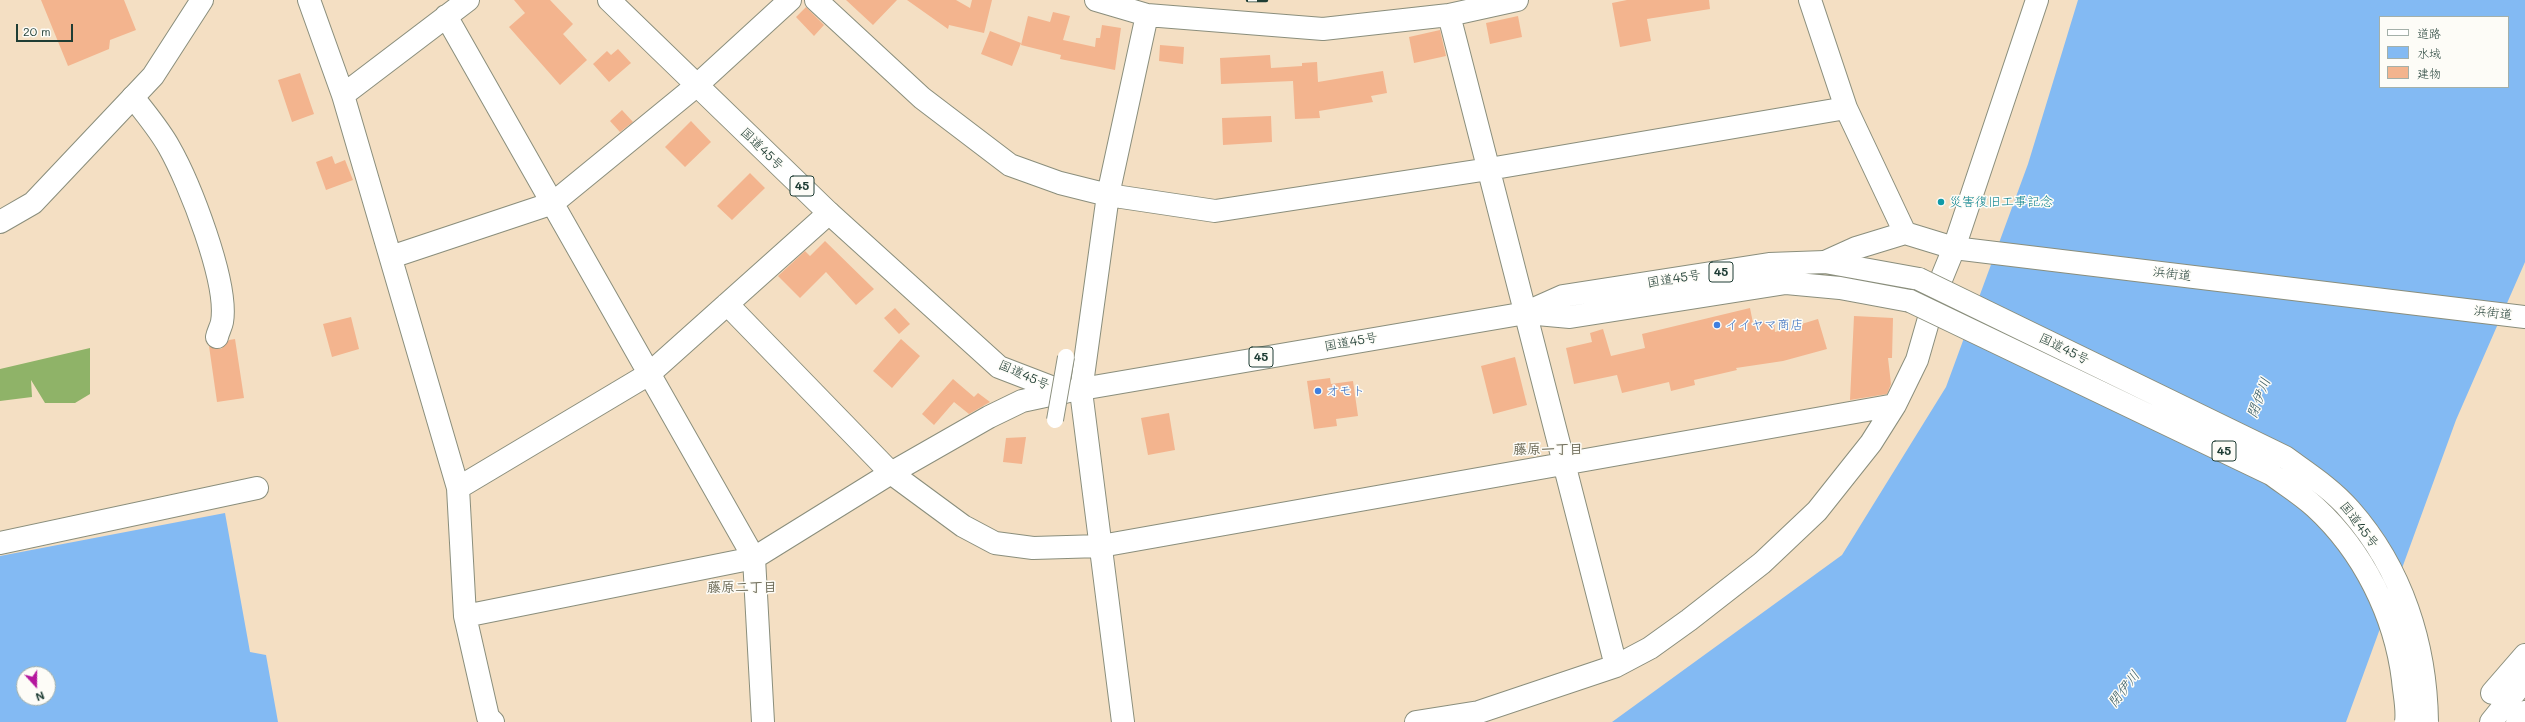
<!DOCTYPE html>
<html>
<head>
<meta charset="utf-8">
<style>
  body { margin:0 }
  #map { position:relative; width:2525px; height:722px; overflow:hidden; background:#f4dfc3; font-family:Mali,"Klee One",sans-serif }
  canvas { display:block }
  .legend { position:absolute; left:2379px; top:16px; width:130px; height:72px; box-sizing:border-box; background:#fdfcf7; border:1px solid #a4b0a9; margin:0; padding:5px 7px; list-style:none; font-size:12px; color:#1f3d34 }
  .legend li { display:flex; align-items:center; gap:8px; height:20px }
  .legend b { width:20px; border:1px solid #a4b0a9 }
  .north { position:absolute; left:16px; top:666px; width:40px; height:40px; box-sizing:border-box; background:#fdfcf7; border:1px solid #a4b0a9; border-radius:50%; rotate:159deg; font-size:11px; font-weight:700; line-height:16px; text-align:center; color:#1f3d34 }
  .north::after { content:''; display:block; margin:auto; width:14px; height:18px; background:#b5179e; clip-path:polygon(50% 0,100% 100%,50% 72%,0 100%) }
  .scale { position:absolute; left:16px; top:24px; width:57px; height:18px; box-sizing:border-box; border:2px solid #1f3d34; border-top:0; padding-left:5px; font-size:12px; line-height:14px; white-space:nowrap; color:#1f3d34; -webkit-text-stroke:3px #fdfcf7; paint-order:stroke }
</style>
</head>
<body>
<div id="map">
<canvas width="2525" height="722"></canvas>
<ul class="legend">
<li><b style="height:5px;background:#fff"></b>道路</li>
<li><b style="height:11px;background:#83baf3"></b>水域</li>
<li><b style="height:11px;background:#f3b48e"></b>建物</li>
</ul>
<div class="north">N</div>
<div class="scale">20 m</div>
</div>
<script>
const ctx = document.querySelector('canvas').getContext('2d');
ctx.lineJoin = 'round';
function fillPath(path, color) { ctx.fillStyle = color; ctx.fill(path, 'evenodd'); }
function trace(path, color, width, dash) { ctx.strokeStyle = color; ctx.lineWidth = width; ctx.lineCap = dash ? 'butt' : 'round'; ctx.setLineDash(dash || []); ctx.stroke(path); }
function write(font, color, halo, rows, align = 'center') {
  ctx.font = font + ' Mali,"Klee One",sans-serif'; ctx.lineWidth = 3; ctx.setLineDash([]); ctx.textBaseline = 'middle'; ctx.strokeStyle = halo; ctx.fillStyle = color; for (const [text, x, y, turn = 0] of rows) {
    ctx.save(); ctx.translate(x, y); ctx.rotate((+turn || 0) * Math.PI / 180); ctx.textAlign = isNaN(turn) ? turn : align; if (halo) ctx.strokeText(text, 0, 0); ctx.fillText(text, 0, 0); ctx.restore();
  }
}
fillPath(new Path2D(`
  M90,348V394L75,403H45L31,380L32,397L0,401V369Z`), '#8fb368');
fillPath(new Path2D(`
  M2078,0H2525V262L2456,420L2346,722H1612L1842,555L1946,387L2028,164ZM2380,17H2508V87H2380Z
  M225,513L250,652L266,655L278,722H0V556ZM24,674H48V698H24Z`), '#83baf3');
fillPath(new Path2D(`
  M41,0H124L136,30L110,40L109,49L68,66Z
  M514,0H550L573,24L563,34L587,60L560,85L509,27L525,13Z
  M846,0H897L873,25Z
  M907,0H956L970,8L972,0H992L984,33L949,25L948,29Z
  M1627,0H1709L1710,9L1647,19L1651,41L1620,47L1612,3Z
  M806,7L824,25L814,36L796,17Z
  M1053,12L1070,16L1063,40L1095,47L1096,38H1100L1102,25L1121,28L1115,70L1060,59L1061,55L1021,45L1028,16L1050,22Z
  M1518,16L1522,37L1490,44L1486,23Z
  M1440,30L1446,56L1414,63L1409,37Z
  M990,31L1021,43L1012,66L981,54Z
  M1160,45L1184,47L1183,64L1159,61Z
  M618,49L631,63L609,82L593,64L607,51L611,55Z
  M1270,55L1271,68L1302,66V63L1317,62L1318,82L1383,71L1387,93L1371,96L1373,102L1319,111L1320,118L1295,119L1293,81L1221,84L1220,58Z
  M300,73L314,114L292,122L278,80Z
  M622,110L633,122L620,132L610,121Z
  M1271,116L1272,142L1223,145L1222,118Z
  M691,121L711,142L685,167L665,147Z
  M332,156L335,164L345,160L353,180L326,190L316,162Z
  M750,173L765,188L732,220L717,206Z
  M825,241L874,289L856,305L826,272L800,298L778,276L805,251L810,256Z
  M895,308L910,324L899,334L884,318Z
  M1750,308L1753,323L1774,320L1775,332L1818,319L1827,349L1783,361L1736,368L1737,370L1694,380L1695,385L1671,391L1669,382L1622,393L1617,375L1574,384L1566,348L1592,342L1590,333L1603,329L1611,356L1645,348L1642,334Z
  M1854,316L1893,318L1892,358H1888L1891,384L1887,394L1850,400Z
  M351,317L359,349L332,357L323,324Z
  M235,339L244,398L217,402L209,346L221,349L229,340Z
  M901,339L920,356L892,388L873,371Z
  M1515,357L1527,405L1493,414L1481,366Z
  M1330,378L1331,384L1353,381L1358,416L1336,419L1337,426L1314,429L1307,381Z
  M953,379L974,397L978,393L990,402L969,414L954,402L934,425L922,414Z
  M1169,413L1175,450L1148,455L1141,418Z
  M1026,437L1022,464L1003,462L1006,438Z`), '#f3b48e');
const minor = new Path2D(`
  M309,0L343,95L458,488L465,616L488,717L493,722
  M816,0L922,98L1010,165L1060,183L1108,195L1215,211L1489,169L1846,108
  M1096,0L1147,15
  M1810,0L1846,108L1905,233
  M1449,15L1616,666
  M446,16L754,558L763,722
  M343,95L468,0
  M133,97C145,113 159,129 169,147C189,182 229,283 222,322C221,327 218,332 217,337
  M391,257L553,203L696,86L790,0
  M1825,262L1856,248L1905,233L1954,248
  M727,304L891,473L963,526L995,543L1033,548L1101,546L1895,405
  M458,488L649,374L829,213
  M0,543L257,488
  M465,616L754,558L891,473L989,417L1022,401L1064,392
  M2492,693L2525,655
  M1123,722L1081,391L1108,195L1147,15L1323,29L1449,15L1517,0
  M1416,722L1479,712L1616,666L1650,648L1689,620L1762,563L1817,511L1871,443L1895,405L1917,360L1938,287L1954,248L2037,0
  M2517,722L2525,712`);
const tertiary = new Path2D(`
  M0,222L33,203L153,76L202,0
  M1954,248L2525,317`);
const trunk = new Path2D(`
  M609,0L829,213L999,367L1064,392L1526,313L1570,317L1786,283L1840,288L1910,301
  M1527,312L1563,296L1769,264L1825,262L1919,279
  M2491,722L2525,680`);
trace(minor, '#8a8e7c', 24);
trace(tertiary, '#8a8e7c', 24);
trace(trunk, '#8a8e7c', 24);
trace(minor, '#fff', 22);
trace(tertiary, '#fff', 22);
trace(trunk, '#fff', 22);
const rail = new Path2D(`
  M1248,0H1266`);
trace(rail, '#1f3d34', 4.5);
trace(rail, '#fdfcf7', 3, [9]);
const pedestrianBridge = new Path2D(`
  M1055,420L1066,357`);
const trunkBridge = new Path2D(`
  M1919,279L2285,457C2307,473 2332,489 2350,510C2402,569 2426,644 2427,722
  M1910,301L2271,474C2286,485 2302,495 2315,507C2363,551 2395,615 2403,680C2404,693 2408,709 2406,722`);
trace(pedestrianBridge, '#8a8e7c', 18, []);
trace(trunkBridge, '#8a8e7c', 24, []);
trace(pedestrianBridge, '#fff', 16);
trace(trunkBridge, '#fff', 22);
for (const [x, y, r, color] of [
  [1941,202,4,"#0f9aa8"],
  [1717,325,4,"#3f7fe0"],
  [1318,391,4,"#3f7fe0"]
]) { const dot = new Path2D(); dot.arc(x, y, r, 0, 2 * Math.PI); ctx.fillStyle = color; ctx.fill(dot); trace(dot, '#fdfcf7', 1.5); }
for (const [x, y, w] of [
  [802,186,24],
  [1721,272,24],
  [1261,357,24],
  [2224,451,24]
]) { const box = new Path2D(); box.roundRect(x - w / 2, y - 10, w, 20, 3); ctx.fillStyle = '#fdfcf7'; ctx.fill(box); trace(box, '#1f3d34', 1); }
write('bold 12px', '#1f3d34', null, [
  ["45",802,186],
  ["45",1721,272],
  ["45",1261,357],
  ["45",2224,451]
]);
write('13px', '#1f3d34', '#fdfcf7', [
  ["国道45号",762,149,44],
  ["浜街道",2172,274,7],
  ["国道45号",1674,279,-9],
  ["浜街道",2493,313,7],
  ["国道45号",1351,342,-10],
  ["国道45号",2064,349,26],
  ["国道45号",1024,375,24],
  ["国道45号",2359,525,52]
]);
write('13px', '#0d838f', '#fdfcf7', [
  ["災害復旧工事記念",1949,202]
], 'left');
write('13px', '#366cbe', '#fdfcf7', [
  ["イイヤマ商店",1725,325],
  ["オモト",1326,391]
], 'left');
write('italic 14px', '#385c64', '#fdfcf7', [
  ["閉伊川",2259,398,-69],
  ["閉伊川",2124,689,-52]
]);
write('bold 14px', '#696754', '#fdfcf7', [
  ["藤原一丁目",1548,450],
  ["藤原二丁目",742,588]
]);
</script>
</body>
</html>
